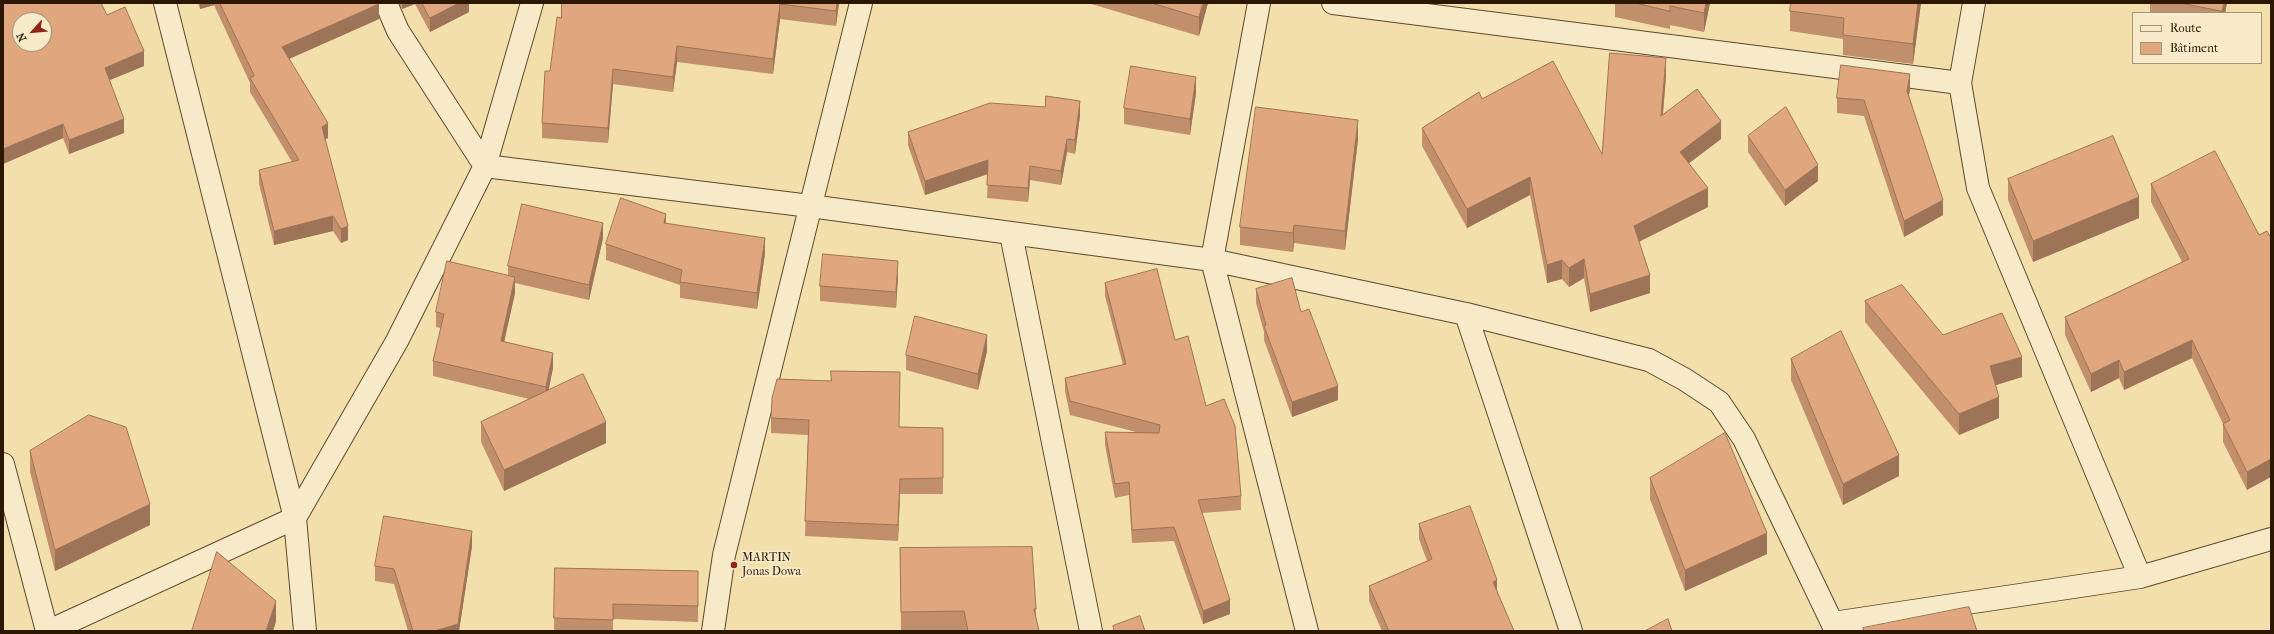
<!DOCTYPE html>
<html>
<head>
<meta charset="utf-8">
<style>
  body { margin:0 }
  #map { position:relative; width:2274px; height:634px; overflow:hidden; background:#f3dfac; font-family:"IM FELL French Canon",serif }
  canvas { display:block }
  .frame { position:absolute; inset:0; border:4px solid #2c1702; pointer-events:none }
  .legend { position:absolute; left:2132px; top:12px; width:130px; height:52px; box-sizing:border-box; background:#f7eac9; border:1px solid #a69679; margin:0; padding:5px 7px; list-style:none; font-size:12px; color:#2c1702 }
  .legend li { display:flex; align-items:center; gap:8px; height:20px }
  .legend b { width:20px; border:1px solid #a69679 }
  .north { position:absolute; left:12px; top:12px; width:40px; height:40px; box-sizing:border-box; background:#f7eac9; border:1px solid #a69679; border-radius:50%; rotate:243deg; font-size:11px; font-weight:700; line-height:16px; text-align:center; color:#2c1702 }
  .north::after { content:''; display:block; margin:auto; width:14px; height:18px; background:#8f2418; clip-path:polygon(50% 0,100% 100%,50% 72%,0 100%) }
</style>
</head>
<body>
<div id="map">
<canvas width="2274" height="634"></canvas>
<div class="frame"></div>
<ul class="legend">
<li><b style="height:5px;background:#f7eac9"></b>Route</li>
<li><b style="height:11px;background:#e0a67d"></b>Bâtiment</li>
</ul>
<div class="north">N</div>
</div>
<script>
const ctx = document.querySelector('canvas').getContext('2d');
ctx.lineJoin = 'round';
function trace(path, color, width, dash) { ctx.strokeStyle = color; ctx.lineWidth = width; ctx.lineCap = dash ? 'butt' : 'round'; ctx.setLineDash(dash || []); ctx.stroke(path); }
function fillPath(path, color) { ctx.fillStyle = color; ctx.fill(path, 'evenodd'); }
function write(font, color, halo, rows, align = 'center') {
  ctx.font = font + ' "IM FELL French Canon",serif'; ctx.lineWidth = 3.5; ctx.setLineDash([]); ctx.textBaseline = 'middle'; ctx.strokeStyle = halo; ctx.fillStyle = color; for (const [text, x, y, turn = 0] of rows) {
    ctx.save(); ctx.translate(x, y); ctx.rotate((+turn || 0) * Math.PI / 180); ctx.textAlign = isNaN(turn) ? turn : align; if (halo) ctx.strokeText(text, 0, 0); ctx.fillText(text, 0, 0); ctx.restore();
  }
}
const street = new Path2D(`
  M165,3L295,518L305,631
  M386,3L398,31L485,166L810,206L1212,260L1466,314L1649,360L1684,379L1719,402L1744,439L1836,631
  M1259,3L1212,260L1307,631
  M1333,3L1960,83
  M1974,3L1960,83L1978,188L2140,577
  M1011,234L1091,631
  M1466,314L1571,631
  M3,464L47,631
  M1833,623L2140,577L2271,539
  M49,631L295,518L397,341L485,166L532,3
  M713,631L724,555L861,3`);
trace(street, '#5e492c', 24);
trace(street, '#f7eac9', 22);
fillPath(new Path2D(`
  M198,3H379V19L289,59L328,138L325,139L348,240L341,243L333,231L274,245L259,184V170L292,162L250,92V83L214,5L200,9Z
  M399,3H469V12L430,32L415,4L402,9Z
  M562,3H839L836,26L780,19L773,74L677,62L673,92L613,84L608,143L542,138V123L550,71L561,18Z
  M1088,3H1208L1199,36Z
  M1615,3H1710L1704,32L1670,25V29L1615,17Z
  M1921,3L1913,64L1843,55V39L1790,31V11Z
  M2150,3H2227L2225,13H2154L2150,12Z
  M107,15L144,66L110,80L124,133L69,154L63,138L3,164Z
  M1666,76L1663,115L1721,139L1689,163L1708,207L1639,242L1650,293L1590,312L1584,278L1569,287L1562,279L1547,283L1530,195L1467,228L1422,146V128L1602,154Z
  M1910,89L1909,95L1943,215L1904,237L1864,116L1837,113V98Z
  M1196,93L1190,135L1124,124V108Z
  M1080,115L1075,154L1067,152L1061,185L1030,180L1028,202L987,198L988,174L925,195L908,145V132Z
  M1748,136L1818,181L1785,206L1748,152Z
  M1358,139L1345,250L1294,243L1293,252L1240,245V227Z
  M2008,179L2139,218L2033,262L2008,200Z
  M2151,184L2259,235L2247,490L2223,442V424L2192,358L2124,390L2119,378L2091,392L2065,335V317L2182,262L2151,202Z
  M666,223L765,253L757,309L680,298V285L606,260V244Z
  M603,238L589,300L515,283V293L504,341L553,368L548,390L606,443L504,491L481,442V422L529,399L433,376V361L441,328L436,327V312L508,275V266Z
  M898,276L896,308L820,301V286Z
  M1105,283L1175,340L1206,406L1241,496V510L1202,513L1230,614L1203,624L1174,541L1132,543L1129,495L1115,498L1105,445V432H1136L1070,415L1065,391V378L1123,365L1105,296Z
  M1256,289L1301,312L1338,400L1292,417L1264,340V332L1256,303Z
  M1865,301L1943,335L2022,377L1995,385L1999,418L1959,435L1865,322Z
  M987,351L978,390L906,370V355Z
  M1791,359L1899,476L1843,505L1791,380Z
  M831,381L900,427L943,428V494H900L898,541L805,536L808,435L771,433V418Z
  M30,451L150,525L55,571L30,472Z
  M1650,478L1767,554L1685,591L1650,499Z
  M1419,524L1497,592L1514,631H1382L1369,601V586L1427,561L1419,539Z
  M472,546L459,631H408L394,584L375,581V566Z
  M900,548L1036,609V619L1039,631H965L964,630L901,631Z
  M555,568L698,571V622L613,619V631H554Z`), '#c18f6c');
fillPath(new Path2D(`
  M200,3H214V5L200,9Z
  M402,3H415V4L402,9Z
  M459,3H469V12L430,32V18Z
  M837,3H839L836,26V11Z
  M1203,3H1208L1199,36V17Z
  M1706,3H1710L1704,32V13Z
  M1918,3H1921L1913,64V44Z
  M2224,3H2227L2225,13H2222Z
  M379,4V19L282,62V47Z
  M780,4V19L773,74V59Z
  M677,46V62L673,92V77Z
  M144,51V66L105,82V68Z
  M1666,58V76L1661,135V116Z
  M613,69V84L608,143V128Z
  M1910,74V89L1907,106V91Z
  M1196,77V93L1190,135V119Z
  M1080,101V115L1075,154V140Z
  M124,119V133L69,154V140Z
  M1358,120V139L1345,250V231Z
  M1721,121V139L1680,170V152Z
  M328,123V138L322,141V127Z
  M63,124V138L3,164V149Z
  M1067,139V152L1061,185V171Z
  M988,160V174L925,195V181Z
  M1818,165V181L1785,206V190Z
  M1030,166V180L1028,202V188Z
  M1530,177V195L1467,228V209Z
  M1708,188V207L1634,244V226Z
  M2139,197V218L2033,262V241Z
  M1943,200V215L1904,237V221Z
  M666,214V229L664,223Z
  M333,216V231L274,245V231Z
  M603,223V238L589,300V285Z
  M1294,225V243L1293,252V233Z
  M348,226V240L341,243V229Z
  M765,238V253L757,309V293Z
  M1584,259V278L1569,287V268Z
  M1562,260V279L1547,283V265Z
  M898,261V276L896,308V292Z
  M1650,275V293L1590,312V294Z
  M515,277V293L501,356V341Z
  M987,335V351L978,390V374Z
  M2192,340V358L2124,390V372Z
  M553,353V368L546,403V387Z
  M2022,357V377L1990,387V366Z
  M2119,360V378L2091,392V374Z
  M1338,386V400L1292,417V402Z
  M1999,397V418L1959,435V414Z
  M606,422V443L504,491V470Z
  M1899,455V476L1843,505V484Z
  M2271,459V477L2247,490V472Z
  M900,479V494L898,541V525Z
  M150,504V525L55,571V550Z
  M472,531V546L459,631H435Z
  M1767,533V554L1685,591V570Z
  M1497,580V595L1493,582Z
  M1230,600V614L1203,624V611Z
  M276,601V622L273,631H266Z`), '#9d7458');
const building = new Path2D(`
  M3,3H101L107,15L125,7L144,51L105,68L124,119L69,140L63,124L3,149ZM20,20H44V44H20Z
  M220,3H379V4L282,47L328,123L322,127L348,226L341,229L333,216L274,231L259,170L299,160L250,78L254,76Z
  M422,3H459L430,18Z
  M562,3H837L836,11L780,4L773,59L677,46L673,77L613,69L608,128L542,123L545,71H550L557,17L561,18Z
  M1152,3H1203L1199,17Z
  M1636,3H1706L1704,13L1670,6V11Z
  M1791,3H1918L1913,44L1843,35L1844,18L1790,11Z
  M2181,3H2224L2222,11Z
  M1610,53L1666,58L1661,116L1697,89L1721,121L1680,152L1708,188L1634,226L1650,275L1590,294L1584,259L1569,268L1562,260L1547,265L1530,177L1467,209L1422,128L1479,92L1482,99L1553,61L1602,154Z
  M1841,65L1910,74L1907,91L1943,200L1904,221L1864,100L1837,98Z
  M1131,66L1196,77L1190,119L1124,108Z
  M1046,96L1080,101L1075,140L1067,139L1061,171L1030,166L1028,188L987,185L988,160L925,181L908,132L990,103L1045,107Z
  M1256,107L1358,120L1345,231L1294,225L1293,233L1240,227Z
  M1786,107L1818,165L1785,190L1748,136Z
  M2113,136L2139,197L2033,241L2008,179Z
  M2215,151L2259,235L2267,231L2271,238V459L2247,472L2223,424L2230,420L2192,340L2124,372L2119,360L2091,374L2065,317L2189,259L2151,184Z
  M621,198L666,214L664,223L765,238L757,293L680,282L682,270L606,244Z
  M522,204L603,223L589,285L508,266Z
  M823,254L898,261L896,292L820,286Z
  M447,261L515,277L501,341L553,353L546,387L433,361L444,314L436,312Z
  M1157,269L1175,340L1188,336L1206,406L1224,399L1235,426L1241,496L1198,500L1230,600L1203,611L1174,527L1132,530L1129,482L1115,484L1105,432L1159,433L1160,425L1070,401L1065,378L1126,364L1105,283Z
  M1292,278L1301,312L1309,309L1338,386L1292,402L1264,326L1266,325L1256,289Z
  M1902,285L1943,335L2002,313L2022,357L1990,366L1999,397L1959,414L1865,301Z
  M915,316L987,335L978,374L906,355Z
  M1841,331L1899,455L1843,484L1791,359Z
  M831,371L900,372L899,427L943,428V478L900,479L898,525L805,521L809,420L771,418L772,398L777,379L831,381Z
  M583,374L606,422L504,470L481,422Z
  M89,415L126,427L150,504L55,550L30,451Z
  M1725,433L1767,533L1685,570L1650,478Z
  M1470,506L1497,580L1493,582L1514,631H1389L1369,586L1432,559L1419,524Z
  M384,516L472,531L458,624L435,631H413L394,569L375,566Z
  M1032,547L1036,609H1034L1039,631H968L964,611L901,612L900,548Z
  M217,552L276,601L266,631H192Z
  M555,568L698,571V606L613,604V620L554,618Z
  M1969,607L1977,631H1864L1863,628Z
  M1140,616L1145,631H1114L1113,626Z
  M1668,619L1672,631H1645Z`);
fillPath(building, '#e0a67d');
trace(building, '#9d7458', 1);
for (const [x, y, r, color] of [
  [734,565,4,"#8f2418"]
]) { const dot = new Path2D(); dot.arc(x, y, r, 0, 2 * Math.PI); ctx.fillStyle = color; ctx.fill(dot); trace(dot, '#f7eac9', 1.5); }
write('12px', '#2c1702', '#f7eac9', [
  ["MARTIN",742,558],
  ["Jonas Dowa",742,572]
], 'left');
</script>
</body>
</html>
